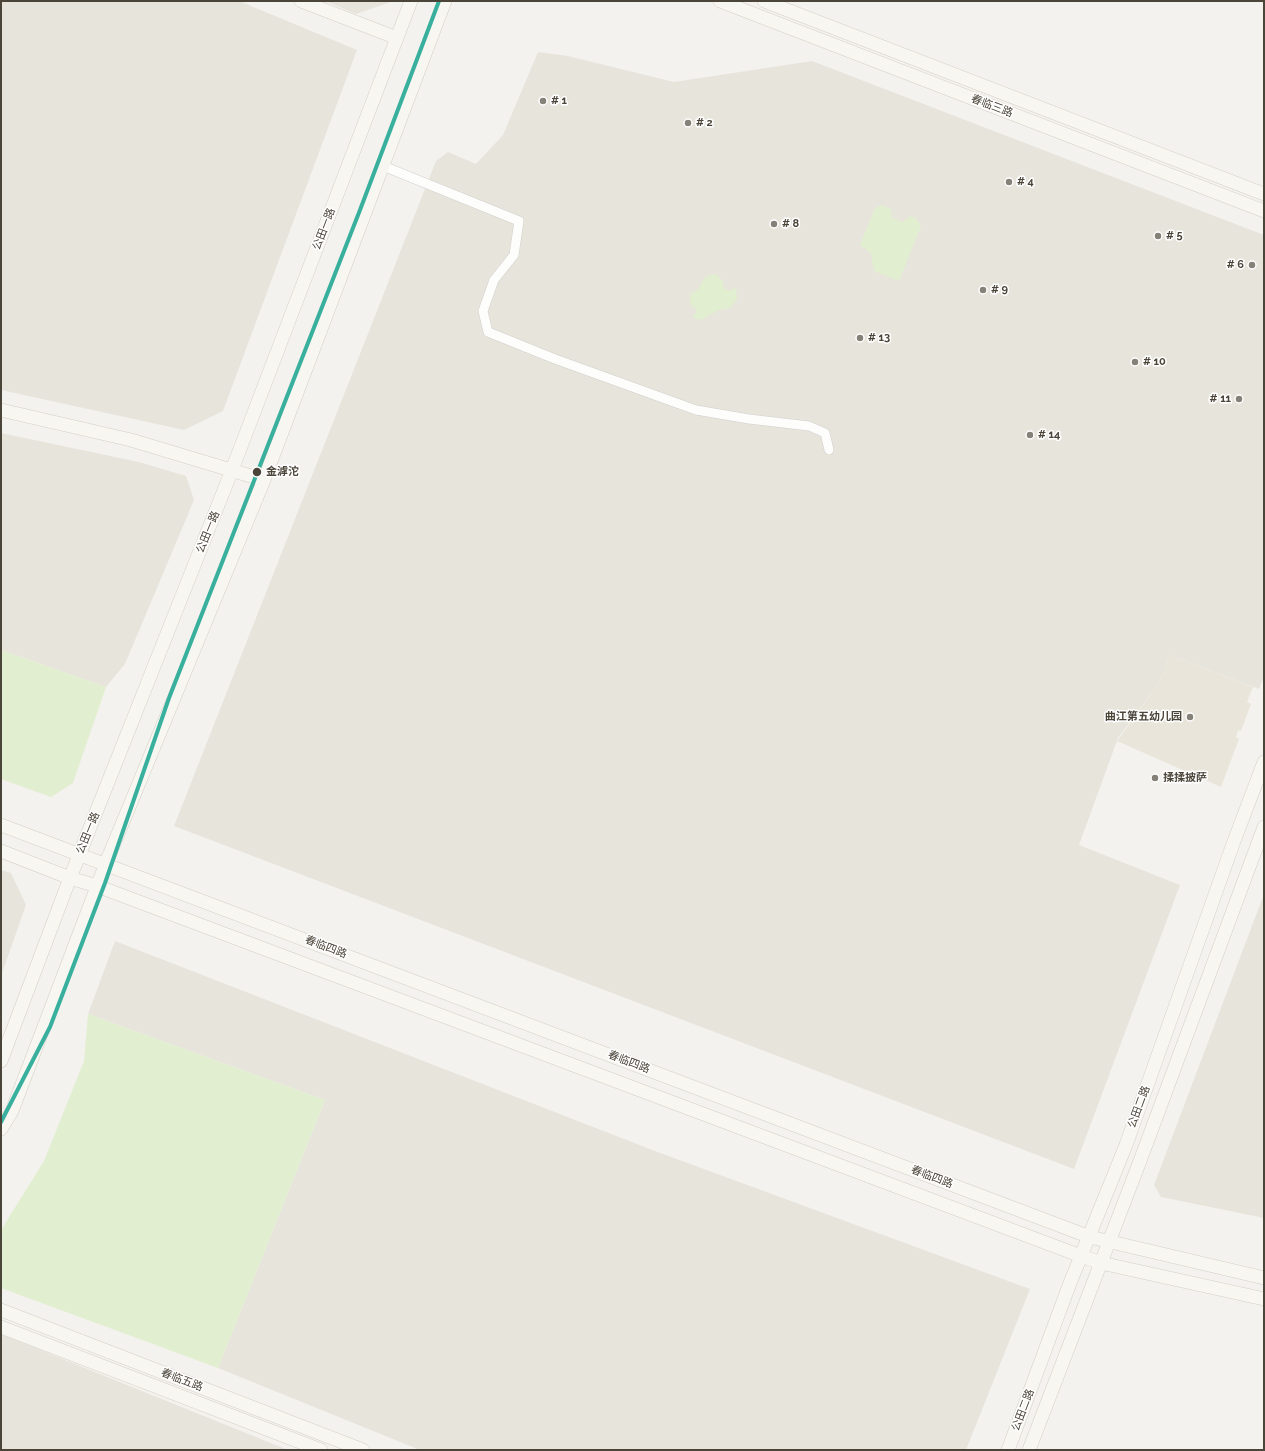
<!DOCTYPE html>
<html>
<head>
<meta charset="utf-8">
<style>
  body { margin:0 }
  #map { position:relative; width:1265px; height:1451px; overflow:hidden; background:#f4f2ee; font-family:Raleway,sans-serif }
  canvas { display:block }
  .frame { position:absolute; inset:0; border:2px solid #4b4439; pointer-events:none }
</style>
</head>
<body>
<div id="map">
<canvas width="1265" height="1451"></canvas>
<div class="frame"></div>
</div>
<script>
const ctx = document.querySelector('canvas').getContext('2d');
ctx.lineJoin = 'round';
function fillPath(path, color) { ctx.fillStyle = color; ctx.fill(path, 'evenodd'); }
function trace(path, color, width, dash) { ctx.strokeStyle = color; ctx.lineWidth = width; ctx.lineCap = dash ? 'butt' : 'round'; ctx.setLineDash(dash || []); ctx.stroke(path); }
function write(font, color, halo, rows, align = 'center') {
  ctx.font = font + ' Raleway,"Noto Sans SC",sans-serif'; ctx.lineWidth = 3; ctx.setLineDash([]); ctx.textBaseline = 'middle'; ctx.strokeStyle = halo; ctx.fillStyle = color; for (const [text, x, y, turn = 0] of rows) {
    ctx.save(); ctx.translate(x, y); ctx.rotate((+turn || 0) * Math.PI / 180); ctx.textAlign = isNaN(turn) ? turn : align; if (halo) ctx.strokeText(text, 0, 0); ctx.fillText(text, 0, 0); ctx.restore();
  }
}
fillPath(new Path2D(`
  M1,1H239L357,50L223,411L184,430L1,390Z
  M325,1H394L356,14Z
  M538,52L568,56L674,82L812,61L1264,235V676L1259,689L1170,655L1159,683L1118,738L1079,845L1180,885L1074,1169L174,826L436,161L448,152L476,164L503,135Z
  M1,433L139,462L186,476L194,500L125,664L106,687L1,650Z
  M1,870L11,873L26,905L1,976Z
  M1264,894V1218L1161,1197L1154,1185Z
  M115,941L655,1151L1030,1289L966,1450H420L218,1368L325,1100L88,1014Z
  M1,1334L288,1450H1Z`), '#e7e4dc');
fillPath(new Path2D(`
  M1170,655L1253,687L1247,702L1251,704L1241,731L1238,730L1236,737L1239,739L1221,787L1117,741L1159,683Z`), '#eae5da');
fillPath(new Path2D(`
  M883,205L891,209L892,218L903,222L910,216L916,218L921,226L899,281L874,271L871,253L860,245L875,208Z
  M716,274L723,281L724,288L730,291L736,287L737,300L730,308L719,310L701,320L693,318L697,310L690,304V295L698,289L706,276Z
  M1,650L106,687L73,783L51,797L1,779Z
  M88,1014L325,1100L218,1368L1,1288V1230L44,1161L84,1061Z`), '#e1eecf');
const street = new Path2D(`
  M383,166L519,221L514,255L494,280L483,311L488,332L555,359L696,410L749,419L809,426L825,433L829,450`);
const secondary = new Path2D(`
  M301,1L397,38
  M720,1L1264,211
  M764,1L1264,194
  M1,410L131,440L264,480
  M1,825L1090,1237L1264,1278
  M1,851L70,878L97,886L1081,1256L1101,1263L1264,1299
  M1,1061L70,878L232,470L411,1
  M1,1129L12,1111L106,863L264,480L445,1
  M1,1310L363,1450
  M1,1327L321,1450
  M1008,1450L1070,1283L1126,1145L1233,844L1264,762
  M1029,1450L1140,1161L1264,827`);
trace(street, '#d2d0cb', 10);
trace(secondary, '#d3cfc5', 14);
trace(street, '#fdfdfc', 9);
trace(secondary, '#f7f6f1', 13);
trace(new Path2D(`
  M1,1122L50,1027L105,883L169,698L360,210L439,1`), '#39b09e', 4);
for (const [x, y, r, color] of [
  [543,101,4,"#868178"],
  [688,123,4,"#868178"],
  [1009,182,4,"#868178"],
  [774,224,4,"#868178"],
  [1158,236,4,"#868178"],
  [1252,265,4,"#868178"],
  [983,290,4,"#868178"],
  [860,338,4,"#868178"],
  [1135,362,4,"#868178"],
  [1239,399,4,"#868178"],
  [1030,435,4,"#868178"],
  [257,472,5,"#4b4439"],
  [1190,717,4,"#868178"],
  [1155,778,4,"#868178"]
]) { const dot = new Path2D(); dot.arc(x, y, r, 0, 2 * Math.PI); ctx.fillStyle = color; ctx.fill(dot); trace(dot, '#fff', 1.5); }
write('bold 11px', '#4b4439', '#fff', [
  ["# 1",551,101],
  ["# 2",696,123],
  ["# 4",1017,182],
  ["# 8",782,224],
  ["# 5",1166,236],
  ["# 6",1244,265,"right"],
  ["# 9",991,290],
  ["# 13",868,338],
  ["# 10",1143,362],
  ["# 11",1231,399,"right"],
  ["# 14",1038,435],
  ["曲江第五幼儿园",1182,717,"right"],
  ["揉揉披萨",1163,778]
], 'left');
write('11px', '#4b4439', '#fff', [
  ["春临三路",992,106,21],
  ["公田一路",324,229,-69],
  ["公田一路",208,532,-68],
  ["公田一路",88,833,-68],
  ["春临四路",326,947,21],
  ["春临四路",629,1062,21],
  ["公田二路",1139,1107,-70],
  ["春临四路",932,1177,21],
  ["春临五路",182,1380,21],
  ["公田二路",1023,1410,-69]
]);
write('bold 11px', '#4b4439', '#fff', [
  ["金滹沱",266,472]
], 'left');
</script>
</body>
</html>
